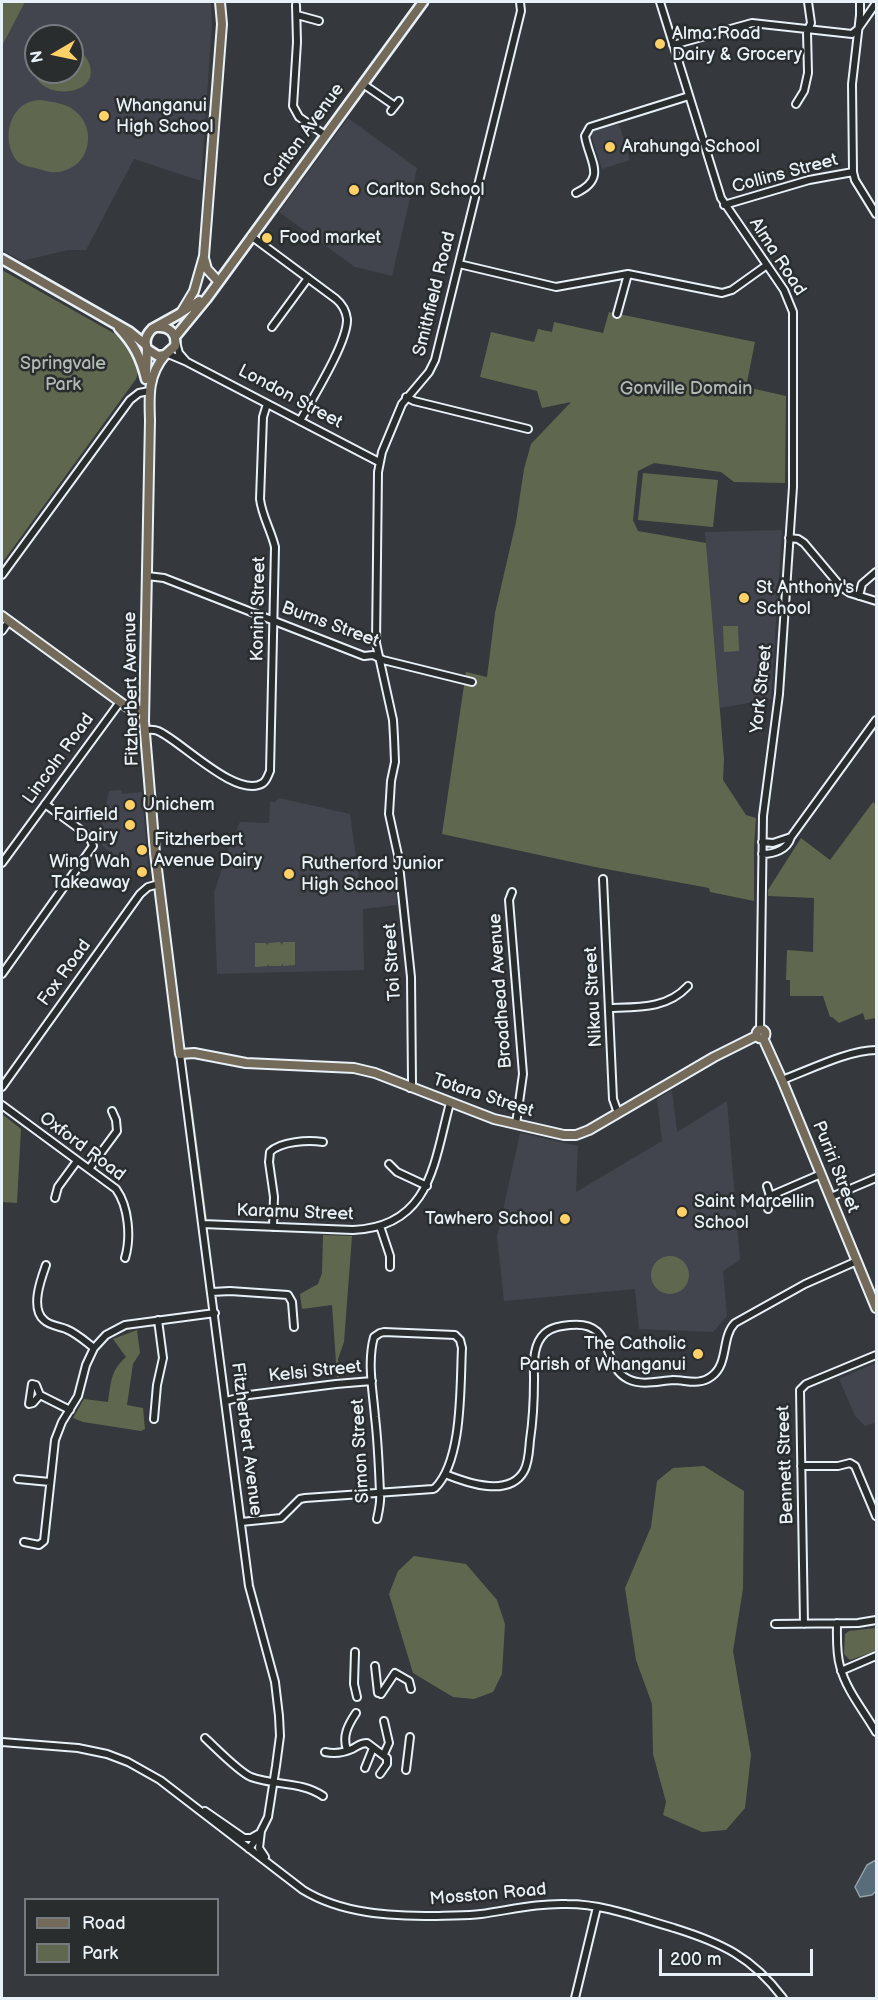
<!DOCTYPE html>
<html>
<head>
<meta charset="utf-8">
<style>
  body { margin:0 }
  #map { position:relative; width:878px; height:2000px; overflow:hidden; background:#35383c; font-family:"Balsamiq Sans",sans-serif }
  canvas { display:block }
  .frame { position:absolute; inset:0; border:3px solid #e8f1f8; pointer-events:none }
  .legend { position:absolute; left:24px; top:1898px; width:195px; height:78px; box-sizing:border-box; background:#2a2d2e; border:2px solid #767b7f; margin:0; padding:8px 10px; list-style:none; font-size:18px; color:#e8f1f8 }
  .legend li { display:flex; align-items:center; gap:12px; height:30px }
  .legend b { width:30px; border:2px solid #767b7f }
  .north { position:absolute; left:24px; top:24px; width:60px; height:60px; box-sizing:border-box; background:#2a2d2e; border:2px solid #767b7f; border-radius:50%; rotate:261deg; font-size:16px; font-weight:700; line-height:24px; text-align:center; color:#e8f1f8 }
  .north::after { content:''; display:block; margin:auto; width:21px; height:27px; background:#ffd166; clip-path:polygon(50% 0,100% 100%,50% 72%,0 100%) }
  .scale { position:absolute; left:659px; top:1949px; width:154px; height:27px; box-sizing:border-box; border:3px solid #e8f1f8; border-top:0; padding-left:8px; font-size:18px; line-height:21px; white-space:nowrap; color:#e8f1f8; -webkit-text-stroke:4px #2a2d2e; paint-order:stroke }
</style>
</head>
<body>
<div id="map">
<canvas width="878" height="2000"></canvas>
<div class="frame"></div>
<ul class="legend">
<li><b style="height:8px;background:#746a5a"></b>Road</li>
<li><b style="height:16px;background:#5f684f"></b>Park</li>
</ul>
<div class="north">N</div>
<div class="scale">200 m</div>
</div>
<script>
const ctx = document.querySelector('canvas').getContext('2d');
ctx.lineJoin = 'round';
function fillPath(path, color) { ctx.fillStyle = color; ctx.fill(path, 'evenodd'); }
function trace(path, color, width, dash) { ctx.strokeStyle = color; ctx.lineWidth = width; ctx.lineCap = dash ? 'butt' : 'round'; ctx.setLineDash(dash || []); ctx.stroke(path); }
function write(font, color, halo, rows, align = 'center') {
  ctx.font = font + ' "Balsamiq Sans",sans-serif'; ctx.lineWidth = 5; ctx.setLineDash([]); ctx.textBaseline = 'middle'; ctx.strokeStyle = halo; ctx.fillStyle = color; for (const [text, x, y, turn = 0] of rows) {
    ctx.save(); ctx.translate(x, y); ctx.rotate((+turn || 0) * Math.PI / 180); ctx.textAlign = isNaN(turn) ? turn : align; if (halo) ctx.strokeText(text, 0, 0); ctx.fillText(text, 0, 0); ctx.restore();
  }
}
fillPath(new Path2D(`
  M25,2H211L212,24L201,181L134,159L86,250H68L22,261L2,250V46ZM36,36H72V72H36Z
  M348,118L417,168L392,276L355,267L279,212Z
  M619,124L630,160L602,169L591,134L593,131Z
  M782,530L771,699L720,708L705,532Z
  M121,790L122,794L142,792L148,867V871L143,877L102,846L99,837L109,791Z
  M279,798L350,814L361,892L396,889L397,905L363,909L364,970L217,974L214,893L228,851L240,822L269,823L270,802H275Z
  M672,1090L677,1132L727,1101L740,1260L723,1271L727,1316L713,1332L639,1329L635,1289L504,1301L497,1237L520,1133L578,1146L576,1192L662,1141L657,1099Z
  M876,1363V1429L874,1423L865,1426L855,1416L839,1379Z`), '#42454d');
fillPath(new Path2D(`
  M2,2H25L2,46Z
  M72,50C80,51 86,55 89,63C104,102 21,101 36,59V72H72Z
  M41,100C52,102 66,103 75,111C96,127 91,162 66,170C56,174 48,172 39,169C31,167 23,166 17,161C0,140 9,100 41,100Z
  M2,270L117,335L130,348L139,369L136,379L2,563Z
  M609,312L755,342L746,387L786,396L785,483L734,482L721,472L654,463L638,471L633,520L638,531L706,543L724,759L723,780L746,815L756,818L754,847V901L710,892L709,888L595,867L442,834L466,672L487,677L495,613L516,522L524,469L531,444L571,402L542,408L537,391L480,377L491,332L534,342L538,329L552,332L554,322L603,333Z
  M643,473L718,480L713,527L638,520Z
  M723,626H738L739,651L724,652Z
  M873,802L876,805V1018L865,1020L863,1013L839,1023L832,1017H830L823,996H790V980H786L787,950L813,952L814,898L768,896V890L801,838L830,860Z
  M280,942L282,945L283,942H295V965L283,966V963L281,966H269V964L267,966L255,967V943H266L267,945L269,943Z
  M187,1091L191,1096L207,1218L206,1220Z
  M2,1114L21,1129L17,1203L2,1202Z
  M323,1235L352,1236L344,1342L338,1359L339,1377H337L332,1305L302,1309L300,1294L318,1284L322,1273Z
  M651 1275a19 19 0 1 1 38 0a19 19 0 1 1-38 0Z
  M137,1330L140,1353L133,1364L127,1405L143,1408L145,1429L141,1431L83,1422L73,1418L84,1399L108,1402C111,1383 110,1371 126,1357L113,1339Z
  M704,1466L744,1491L743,1589L733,1651L751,1755L745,1808L726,1830L702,1832L663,1815L666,1802L653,1754L652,1704L636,1660L625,1588L651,1527L657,1481L673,1468Z
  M414,1556L466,1564L497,1600L505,1624L502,1674L493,1692L474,1699L453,1697L413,1673L389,1594L398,1571Z
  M876,1628V1651L850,1660L844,1654L845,1634L849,1631Z`), '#5f684f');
const water = new Path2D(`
  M876,1860V1891L872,1895L860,1897L855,1887L867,1865Z`);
fillPath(water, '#586c7a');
trace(water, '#92a1ac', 1.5);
const minor = new Path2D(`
  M660,2L721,198L784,290L793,312V487L779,694L763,816L760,1030
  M860,2V15L852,84L853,172L855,180L876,214
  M296,5L297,42L293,106L299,117L325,135
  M297,15L319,21
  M673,45L752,23L852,34L858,29L876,3
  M363,84L395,106
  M796,104L804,91L808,73L807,32L811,23L808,2
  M391,111L399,101
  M576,193C608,178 589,161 585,136L590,127L689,96
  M724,205L809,180L853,172
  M251,236L336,299C342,304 346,311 347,319C348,342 312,399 300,421
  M459,264L556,287L628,274L722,293L732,290L767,265
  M617,314L628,274
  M272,327L308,278
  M176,342L179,353L186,361
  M168,354L187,362L379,462
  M406,397L414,401L528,429
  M789,538L798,539L804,543L841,587L850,593L876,601
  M2,575L130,400L139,393L149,391
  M147,576L164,578L364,656L373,655L383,660L472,682
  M859,596L862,584L876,572
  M2,631L9,621
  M145,730C149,730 154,729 158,731C180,740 237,800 263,783C267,780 268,775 270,771L275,547C271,530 262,516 260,499L263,417L267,404
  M762,842L773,843L791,837
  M762,854C774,854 787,850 791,837L876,720
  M2,863L120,702
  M603,879L613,1099L618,1113
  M512,892L509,900L523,1074L516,1124
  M2,974L93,846L89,836L45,804
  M609,1008C638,1007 667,1009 688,986
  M180,1054L249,1586L275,1682L279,1716L280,1736L276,1766L268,1817L260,1833L249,1849
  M782,1080C809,1070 849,1050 876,1050
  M2,1087L140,894L148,887L159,884
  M410,1088L412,1083L411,977L398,855L389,814L391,781L395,762L394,737L393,720L376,643L378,472L382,452L402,404L429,372L435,360L521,11L520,2
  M2,1105L116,1189C129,1207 131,1238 125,1258
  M389,1164L397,1172L427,1186
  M89,1169L117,1131L116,1120L112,1111
  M767,1186L770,1196L768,1209
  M770,1196L821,1174
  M831,1197L876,1178
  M55,1198L58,1187L77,1161
  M202,1224L353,1230C431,1227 434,1162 450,1103
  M380,1226L390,1256V1267
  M273,1227L274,1197L269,1162L270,1152C281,1141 308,1140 323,1142
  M46,1265C41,1279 30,1308 44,1320C50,1326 59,1326 66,1329C76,1333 85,1341 94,1348
  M212,1292L230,1291L288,1295L292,1302L294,1327
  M40,1395L36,1385L32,1384L29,1404L33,1403L40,1395L70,1410
  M226,1401L249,1395L336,1384L372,1381
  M154,1419L157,1385L163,1358L158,1320
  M801,1466H838L850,1463L855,1466L876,1516
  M445,1474C467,1483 509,1498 524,1471C529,1462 529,1450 530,1440C533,1420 534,1401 534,1380C534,1364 532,1345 545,1333C552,1327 561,1326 570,1325C616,1320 600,1365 628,1379C642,1386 658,1381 673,1380C687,1380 699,1386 712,1376C729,1363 721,1337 735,1323L805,1284L857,1261
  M18,1479L50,1482
  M241,1522L281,1518L300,1499L305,1498L433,1489L435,1488C463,1460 460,1386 462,1348L460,1340L455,1335L384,1332L380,1333L374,1337C367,1362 373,1392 375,1417C378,1442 379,1468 380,1493C381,1502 379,1510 377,1519
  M24,1542L39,1545L44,1541L55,1440L62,1422L78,1396L86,1365L94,1348L106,1335L125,1325L215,1313
  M837,1623C837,1637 836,1652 840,1666C846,1690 864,1711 876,1732
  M775,1624L858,1623L876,1620
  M804,1624L800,1390L806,1384L876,1355
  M355,1652L354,1684L357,1697
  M375,1666L378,1693
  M841,1671L876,1656
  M381,1694L395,1673L409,1681L411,1689
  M384,1721L389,1743L384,1754
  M205,1738C216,1748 239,1772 251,1777C275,1786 301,1781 323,1796
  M2,1742L78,1748L107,1754L128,1762L160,1780L303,1890C342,1914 390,1916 436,1916C451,1915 466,1916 481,1914C510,1910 538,1903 567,1904C604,1904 639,1918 674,1928C722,1943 752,1957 783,1998
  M347,1750C342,1736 348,1725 356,1713
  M325,1752C334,1754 343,1753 352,1749C358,1746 360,1743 367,1743L387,1758V1764L380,1774
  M365,1768L373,1748
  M406,1770L410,1737
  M205,1811L244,1838H251L258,1834
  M261,1831L259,1848L265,1857
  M575,1998L597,1907`);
const major = new Path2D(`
  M204,258L207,269L218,281
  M182,311L194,291L204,256L222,24L220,2
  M165,355C148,375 149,395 150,420L144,721L155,853L180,1054L194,1053L246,1063L354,1068L375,1073L494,1119L564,1135H576L589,1130L714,1057L756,1036
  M146,372L147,349
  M2,616L127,707L144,711
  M756.5 1034a4.5 4.5 0 1 1 9 0a4.5 4.5 0 1 1-9 0Z
  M763,1038L782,1080L876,1308`);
const highway = new Path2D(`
  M2,259L130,332L146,345
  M157,327C170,326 177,334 175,346L165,355L158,356L147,349C144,342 146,335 152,329L179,314L199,301
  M119,328C134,344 141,358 146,379
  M175,337L207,298L423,2`);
trace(minor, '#e8f1f8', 10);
trace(major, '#e8f1f8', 12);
trace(highway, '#e8f1f8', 13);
trace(minor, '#2a2d2e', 6);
trace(major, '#746a5a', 8);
trace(highway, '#746a5a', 8);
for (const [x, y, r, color] of [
  [660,44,6,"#ffd166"],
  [104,116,6,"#ffd166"],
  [610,147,6,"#ffd166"],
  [354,190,6,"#ffd166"],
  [267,238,6,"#ffd166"],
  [744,598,6,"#ffd166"],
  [130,805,6,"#ffd166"],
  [130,825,6,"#ffd166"],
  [142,850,6,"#ffd166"],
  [142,872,6,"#ffd166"],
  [289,874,6,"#ffd166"],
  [682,1212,6,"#ffd166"],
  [565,1219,6,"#ffd166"],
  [698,1354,6,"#ffd166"]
]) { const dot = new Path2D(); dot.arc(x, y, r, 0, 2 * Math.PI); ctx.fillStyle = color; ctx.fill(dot); trace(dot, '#2a2d2e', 2); }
write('18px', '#e8f1f8', '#2a2d2e', [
  ["Alma Road",672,34],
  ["Dairy & Grocery",672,55],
  ["Whanganui",116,106],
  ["High School",116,127],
  ["Arahunga School",622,147],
  ["Carlton School",366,190],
  ["Food market",279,238],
  ["St Anthony's",756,588],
  ["School",756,609],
  ["Unichem",142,805],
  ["Fairfield",118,815,"right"],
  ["Dairy",118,836,"right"],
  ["Fitzherbert",154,840],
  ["Avenue Dairy",154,861],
  ["Wing Wah",130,862,"right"],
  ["Takeaway",130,883,"right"],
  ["Rutherford Junior",301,864],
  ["High School",301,885],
  ["Saint Marcellin",694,1202],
  ["School",694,1223],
  ["Tawhero School",553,1219,"right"],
  ["The Catholic",686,1344,"right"],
  ["Parish of Whanganui",686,1365,"right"]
], 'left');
write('18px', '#e8f1f8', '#2a2d2e', [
  ["Carlton Avenue",304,136,-54],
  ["Collins Street",785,174,-15],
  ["Alma Road",777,257,57],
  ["Smithfield Road",435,294,-76],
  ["London Street",290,397,28],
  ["Konini Street",259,609,-89],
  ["Burns Street",330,625,20],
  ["Fitzherbert Avenue",132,689,-91],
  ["York Street",762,689,-84],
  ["Lincoln Road",59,759,-54],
  ["Toi Street",393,962,-94],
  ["Fox Road",65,973,-54],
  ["Broadhead Avenue",501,991,-94],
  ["Nikau Street",594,997,-93],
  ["Totara Street",483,1096,18],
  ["Oxford Road",82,1147,37],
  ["Puriri Street",835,1167,68],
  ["Karamu Street",295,1213,2],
  ["Kelsi Street",315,1372,-6],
  ["Fitzherbert Avenue",246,1439,83],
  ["Simon Street",361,1451,-93],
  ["Bennett Street",786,1465,-92],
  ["Mosston Road",488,1895,-5]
]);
write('18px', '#b1bab4', '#2a2d2e', [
  ["Springvale",63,364],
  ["Park",63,385],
  ["Gonville Domain",686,389]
]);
</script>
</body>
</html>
